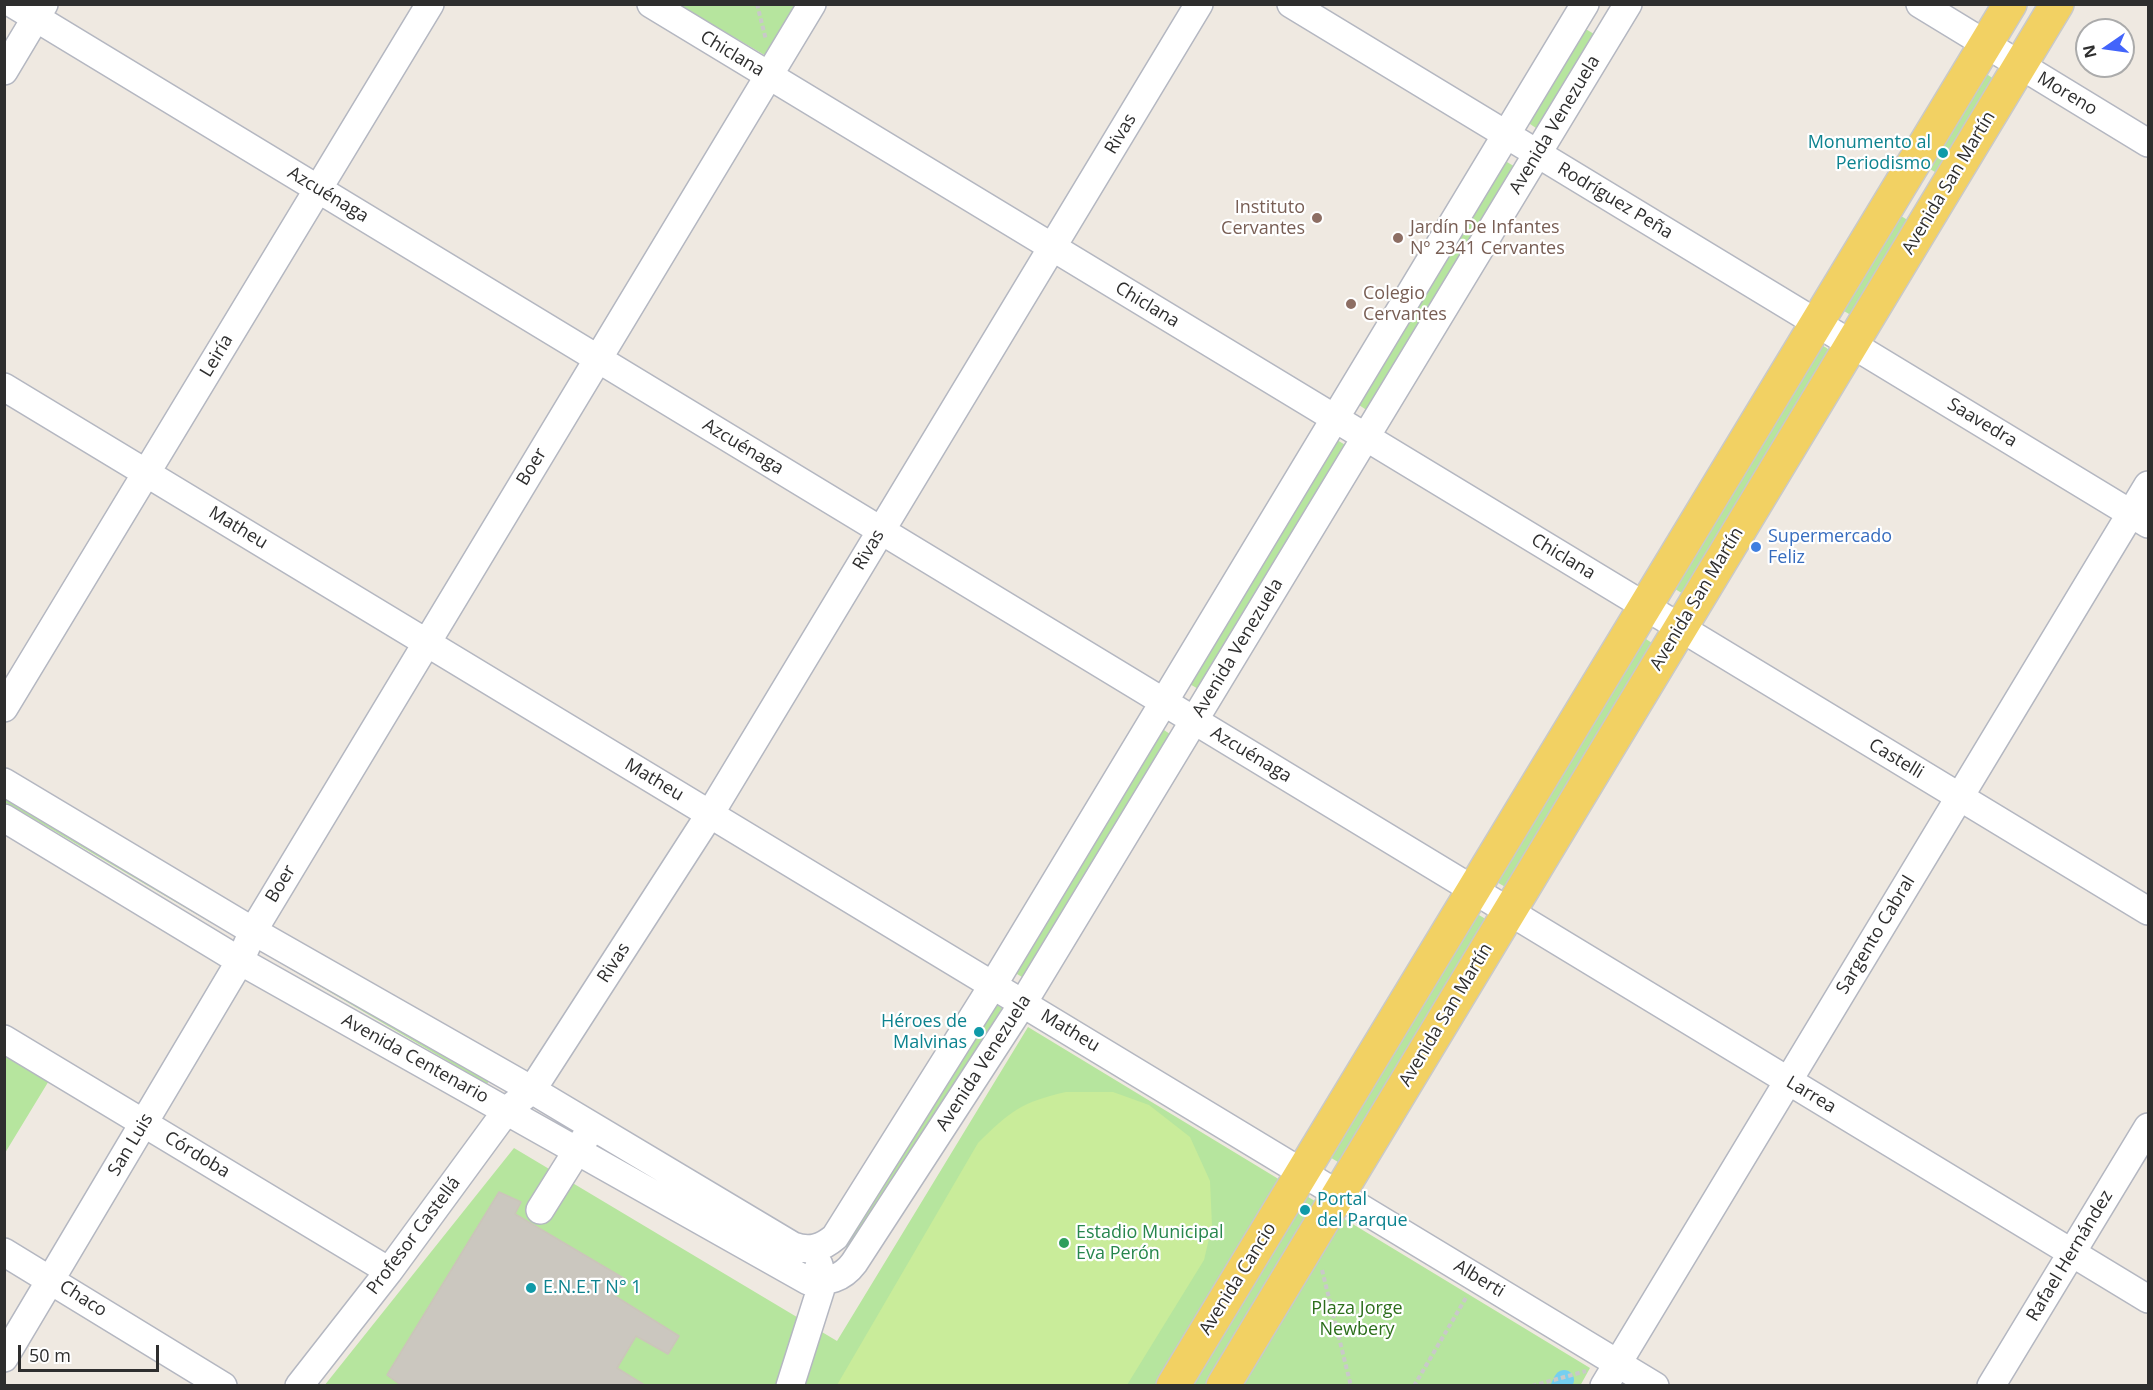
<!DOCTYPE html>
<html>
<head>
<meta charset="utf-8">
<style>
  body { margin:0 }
  #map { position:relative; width:2153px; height:1390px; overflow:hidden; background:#efe9e1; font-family:"Open Sans",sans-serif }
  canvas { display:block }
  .frame { position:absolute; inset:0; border:6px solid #2e2e2e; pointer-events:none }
  .north { position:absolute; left:2075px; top:18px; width:60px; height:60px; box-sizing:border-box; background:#fff; border:2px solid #ababab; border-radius:50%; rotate:257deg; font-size:16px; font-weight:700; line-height:24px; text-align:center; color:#2e2e2e }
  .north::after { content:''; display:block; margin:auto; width:21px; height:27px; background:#4264fb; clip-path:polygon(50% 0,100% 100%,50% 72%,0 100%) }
  .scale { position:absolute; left:18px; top:1345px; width:141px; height:27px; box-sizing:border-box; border:3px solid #2e2e2e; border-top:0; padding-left:8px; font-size:18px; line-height:21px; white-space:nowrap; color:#2e2e2e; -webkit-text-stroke:4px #fff; paint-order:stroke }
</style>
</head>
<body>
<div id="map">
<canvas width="2153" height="1390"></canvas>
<div class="frame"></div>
<div class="north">N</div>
<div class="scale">50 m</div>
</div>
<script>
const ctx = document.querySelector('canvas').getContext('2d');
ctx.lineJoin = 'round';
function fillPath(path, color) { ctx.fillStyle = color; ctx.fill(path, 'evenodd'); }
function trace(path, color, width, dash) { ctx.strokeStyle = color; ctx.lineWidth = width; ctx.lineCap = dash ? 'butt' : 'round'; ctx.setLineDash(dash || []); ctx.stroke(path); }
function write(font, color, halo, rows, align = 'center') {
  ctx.font = font + ' "Open Sans",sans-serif'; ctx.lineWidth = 4.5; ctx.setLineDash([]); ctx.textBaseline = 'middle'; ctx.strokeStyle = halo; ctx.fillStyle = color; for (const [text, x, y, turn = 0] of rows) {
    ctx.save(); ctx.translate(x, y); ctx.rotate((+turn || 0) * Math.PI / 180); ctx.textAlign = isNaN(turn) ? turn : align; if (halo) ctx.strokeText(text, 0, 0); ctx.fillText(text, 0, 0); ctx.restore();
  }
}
fillPath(new Path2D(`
  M679,5H807L773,60Z
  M1584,28L1599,37L1542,132L1527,122Z
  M1982,71L1997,81L1940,175L1925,166Z
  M1502,159L1517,168L1371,413L1356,403Z
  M1896,213L1911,222L1854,317L1839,308Z
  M1816,341L1831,351L1685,595L1670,586Z
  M1332,437L1347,446L1202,691L1186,682Z
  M1640,635L1655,645L1509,889L1493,880Z
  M1158,726L1173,736L1027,980L1012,971Z
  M5,795L215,919L213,924L5,802Z
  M1474,912L1489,921L1343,1165L1328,1156Z
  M273,952L490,1079L487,1084L270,957Z
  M987,999L1002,1008L856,1253L841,1244Z
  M1028,1027L1590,1368L1580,1386H324L514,1148L837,1341Z
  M5,1051L50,1079L5,1153Z`), '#b6e59e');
fillPath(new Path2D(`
  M1066,1092H1113L1149,1105L1190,1137L1210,1181L1212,1226L1204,1260L1127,1385H837L978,1143C1010,1111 1022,1102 1066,1092Z`), '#c9ec9a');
trace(new Path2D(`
  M1561,1386L1564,1380`), '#75cff0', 20);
const building = new Path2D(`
  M499,1192L521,1202L515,1214L625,1279L615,1296L679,1336L668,1354L636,1336L617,1368L646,1386H402L387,1375Z`);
fillPath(building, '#cbc7bf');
trace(building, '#cbc5ba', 1.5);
const minor = new Path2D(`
  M13,4L2148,1299
  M651,4L2148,911
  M1291,4L2148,524
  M1920,4L2148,143
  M4,71L44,4
  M4,387L1655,1386
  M4,708L430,4
  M4,782L253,931L532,1090L793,1246C810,1252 822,1248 835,1237L993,985L1585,4
  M4,818L240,961L808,1281C828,1282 842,1279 854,1263L1023,1003L1628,4
  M4,1039L389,1271
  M540,1210L587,1135
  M4,1252L223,1386
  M4,1358L240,961L253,931L812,4
  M299,1386L389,1271L507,1110L532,1090L710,814L1199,4
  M790,1386L823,1282L819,1265
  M1604,1386L2148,485
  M1991,1386L2148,1127`);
const major = new Path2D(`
  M1173,1386C1454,927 1729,464 2010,4
  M1223,1386L2057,4`);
trace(minor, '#b4b7c1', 30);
trace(major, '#c9c9c9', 36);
trace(new Path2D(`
  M757,4L766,40
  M1322,1270L1351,1386
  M1414,1386L1467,1296
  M1532,1386L1586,1371`), '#c9c9c9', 4, [4.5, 3]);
trace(minor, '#fff', 27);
trace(major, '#f2d163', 33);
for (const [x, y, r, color] of [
  [1943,153,6,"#0f9aa8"],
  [1317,218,6,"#8d6e63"],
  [1398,238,6,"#8d6e63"],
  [1351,304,6,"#8d6e63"],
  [1756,547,6,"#3f7fe0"],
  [979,1032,6,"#0f9aa8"],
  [1305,1210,6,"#0f9aa8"],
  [1064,1243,6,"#2e9e5b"],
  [531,1288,6,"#0f9aa8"]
]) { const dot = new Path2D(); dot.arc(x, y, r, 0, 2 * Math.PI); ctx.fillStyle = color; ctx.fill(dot); trace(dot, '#fff', 2); }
write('18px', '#2e2e2e', '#fff', [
  ["Chiclana",732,54,31],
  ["Moreno",2067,94,31],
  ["Avenida Venezuela",1555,125,-59],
  ["Rivas",1121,134,-59],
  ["Avenida San Martín",1949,183,-59],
  ["Azcuénaga",328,195,31],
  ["Rodríguez Peña",1615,201,31],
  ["Chiclana",1147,305,31],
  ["Leiría",217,356,-59],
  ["Saavedra",1982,423,31],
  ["Azcuénaga",743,447,31],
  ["Boer",532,467,-59],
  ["Matheu",238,528,31],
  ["Rivas",869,550,-59],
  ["Chiclana",1563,557,31],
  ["Avenida San Martín",1697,599,-59],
  ["Avenida Venezuela",1238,648,-59],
  ["Azcuénaga",1251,755,31],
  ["Castelli",1896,759,31],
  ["Matheu",654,780,31],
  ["Boer",281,884,-59],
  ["Sargento Cabral",1876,935,-59],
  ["Rivas",614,963,-57],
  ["Avenida San Martín",1446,1015,-59],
  ["Matheu",1070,1031,31],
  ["Avenida Centenario",415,1059,29],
  ["Avenida Venezuela",984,1063,-57],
  ["Larrea",1811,1095,31],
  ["San Luis",131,1145,-59],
  ["Córdoba",197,1155,31],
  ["Profesor Castellá",414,1236,-53],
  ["Rafael Hernández",2070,1256,-59],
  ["Avenida Cancio",1238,1279,-58],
  ["Alberti",1479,1279,31],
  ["Chaco",83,1299,32]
]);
write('18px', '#0d838f', '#fff', [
  ["Monumento al",1931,143],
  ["Periodismo",1931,164],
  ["Héroes de",967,1022],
  ["Malvinas",967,1043],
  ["Portal",1317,1200,"left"],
  ["del Parque",1317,1221,"left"],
  ["E.N.E.T N° 1",543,1288,"left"]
], 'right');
write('18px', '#785e54', '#fff', [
  ["Instituto",1305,208,"right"],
  ["Cervantes",1305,229,"right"],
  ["Jardín De Infantes",1410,228],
  ["Nº 2341 Cervantes",1410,249],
  ["Colegio",1363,294],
  ["Cervantes",1363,315]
], 'left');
write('18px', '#366cbe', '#fff', [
  ["Supermercado",1768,537],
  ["Feliz",1768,558]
], 'left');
write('18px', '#27864d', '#fff', [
  ["Estadio Municipal",1076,1233],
  ["Eva Perón",1076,1254]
], 'left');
write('18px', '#2c6e1b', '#fff', [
  ["Plaza Jorge",1357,1309],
  ["Newbery",1357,1330]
]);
</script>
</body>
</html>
